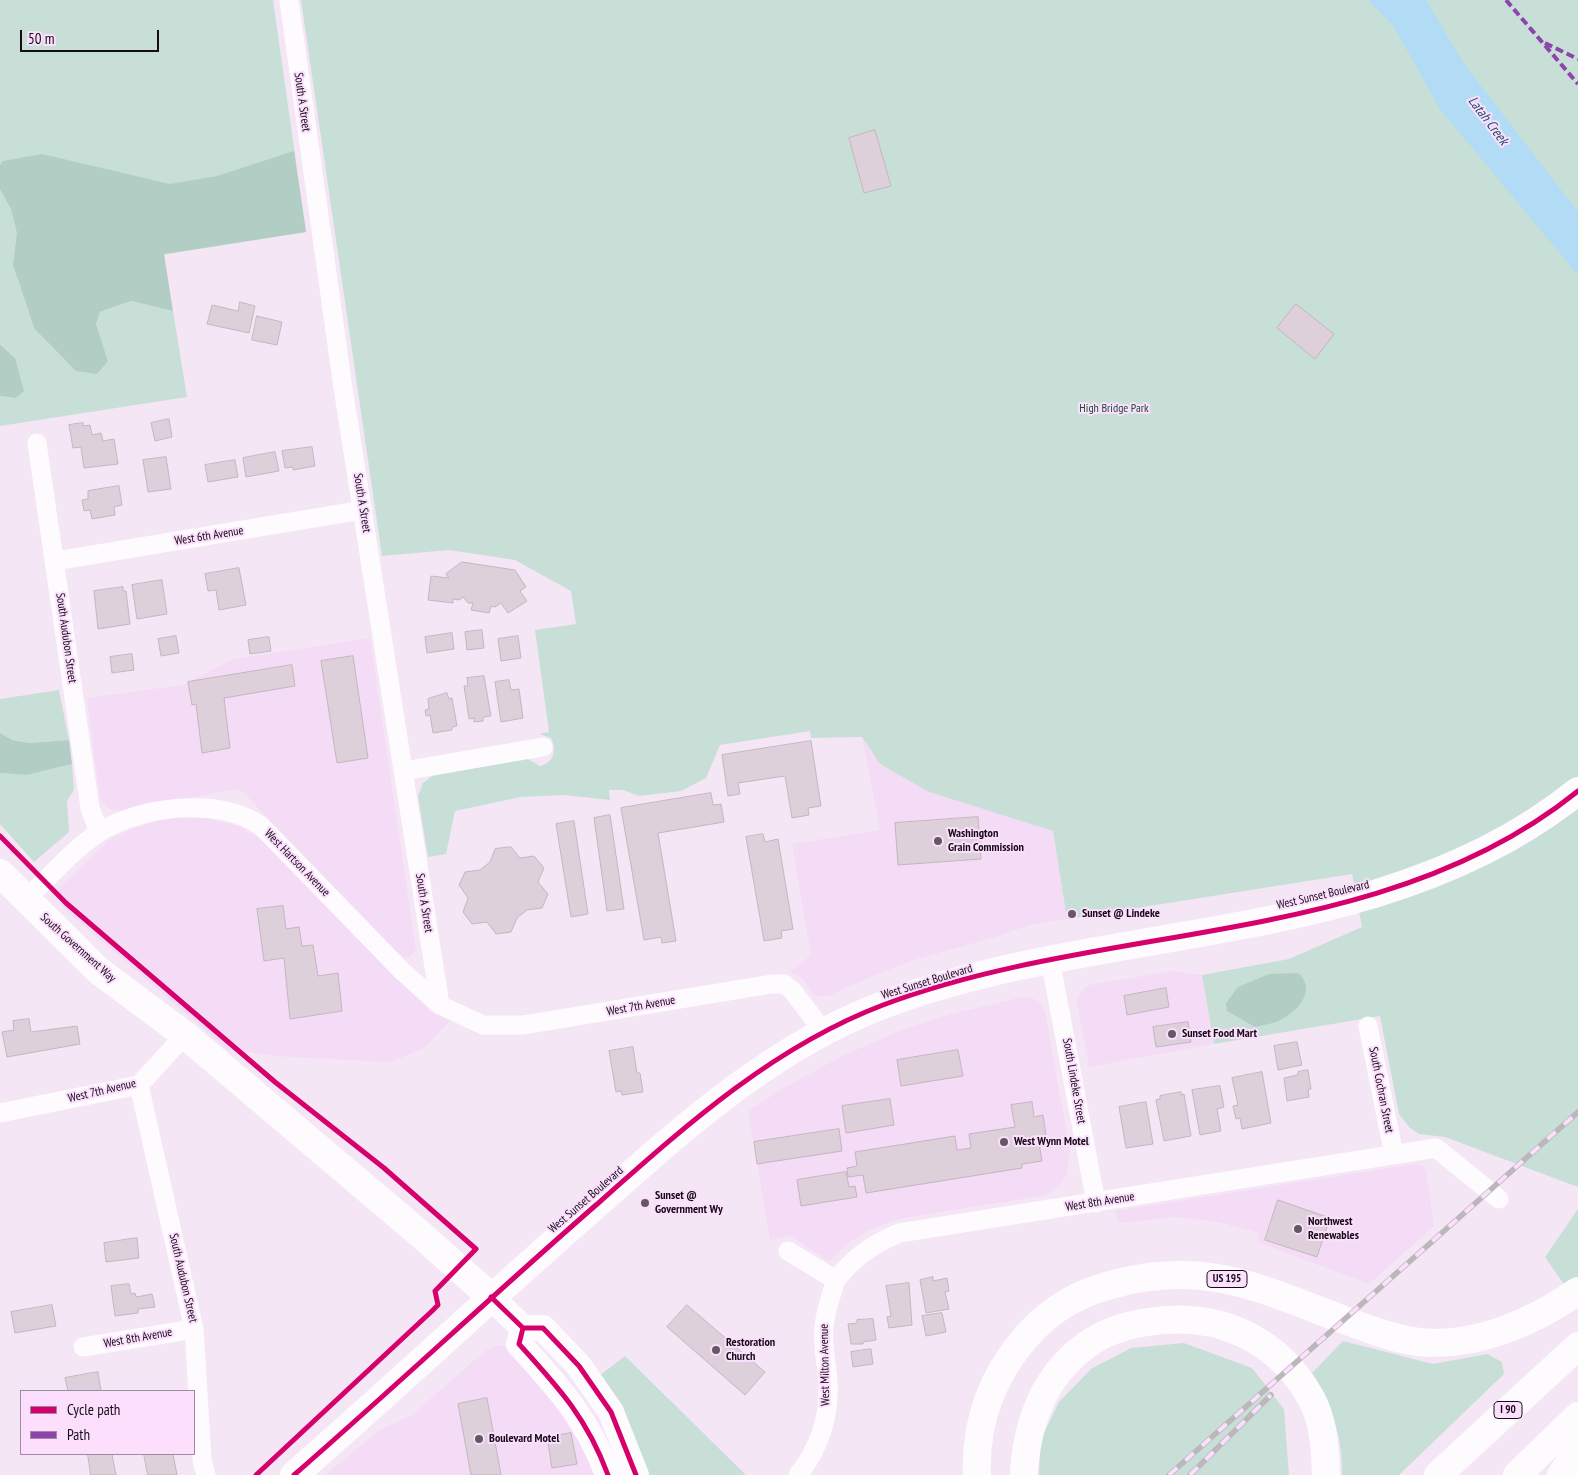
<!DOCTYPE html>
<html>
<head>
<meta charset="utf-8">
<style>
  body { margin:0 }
  #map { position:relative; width:1578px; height:1475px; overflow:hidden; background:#f5e6f6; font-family:"PT Sans Narrow",sans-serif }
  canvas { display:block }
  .legend { position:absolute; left:20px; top:1390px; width:175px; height:65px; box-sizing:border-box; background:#fbdffd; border:1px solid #9f8ba1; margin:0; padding:6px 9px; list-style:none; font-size:15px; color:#150c16 }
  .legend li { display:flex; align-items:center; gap:10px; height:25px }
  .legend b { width:25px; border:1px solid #9f8ba1 }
  .scale { position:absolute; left:20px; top:30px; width:139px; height:22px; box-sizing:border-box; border:2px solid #150c16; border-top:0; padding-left:6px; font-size:15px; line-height:18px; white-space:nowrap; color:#150c16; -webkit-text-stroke:4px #fbdffd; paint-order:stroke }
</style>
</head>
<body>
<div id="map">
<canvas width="1578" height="1475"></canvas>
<ul class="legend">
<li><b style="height:6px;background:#d6006c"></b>Cycle path</li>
<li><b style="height:6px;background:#8e44ad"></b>Path</li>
</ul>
<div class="scale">50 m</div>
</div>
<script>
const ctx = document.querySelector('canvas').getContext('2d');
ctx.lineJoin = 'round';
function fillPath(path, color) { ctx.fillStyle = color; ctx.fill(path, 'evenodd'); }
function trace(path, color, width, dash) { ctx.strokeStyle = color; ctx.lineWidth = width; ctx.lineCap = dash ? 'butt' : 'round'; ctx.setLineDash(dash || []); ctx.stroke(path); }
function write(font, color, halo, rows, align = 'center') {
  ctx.font = font + ' "PT Sans Narrow",sans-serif'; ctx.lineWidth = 4; ctx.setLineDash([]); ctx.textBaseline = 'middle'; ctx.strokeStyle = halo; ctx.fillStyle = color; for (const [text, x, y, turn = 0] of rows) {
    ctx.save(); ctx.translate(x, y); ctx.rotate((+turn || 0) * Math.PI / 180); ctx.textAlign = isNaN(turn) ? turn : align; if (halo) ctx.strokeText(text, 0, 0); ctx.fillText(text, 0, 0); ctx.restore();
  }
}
fillPath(new Path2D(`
  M370,638L416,950L409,958L402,957L244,793L236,789L120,811L107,808L100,799L87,698L183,685L234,659Z
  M862,737L871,753L929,792L1053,831L1067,919L1030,925L992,938L917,959L877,974L828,996H820L812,993L802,978L790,972L811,955L792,844L880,830Z
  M184,817L210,819L241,827L268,844L430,1011L450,1021L424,1048L390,1062L288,1057L228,1050L64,909L58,897L60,887L109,840L131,829L162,820Z
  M1174,971L1202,975L1214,1044L1089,1067L1077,1002L1080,992L1089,985Z
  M1022,997L1032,998L1040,1002L1045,1012L1070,1151L1067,1174L1060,1185L1047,1195L898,1219L869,1230L850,1242L829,1261L791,1236L770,1240L748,1111L787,1086L846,1054L900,1031L944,1016Z
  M1415,1164L1423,1166L1426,1171L1434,1226L1369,1284L1257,1242L1259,1233L1218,1222L1176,1217L1118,1223L1115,1211Z
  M495,1346H504L513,1350L561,1405L599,1475H325L380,1430L412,1415L486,1350Z`), '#f4dbf6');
fillPath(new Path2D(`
  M0,0H273L306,232L17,278L34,328L108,362L96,324L100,312L131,301L173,311L187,397L0,426V396L15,398V358L0,343Z
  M301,0H1578V1187L1445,1137L1419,1134L1410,1128L1399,1114L1380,1016L1214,1044L1202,975L1289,959L1362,927L1352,874L1067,919L1053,831L929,792L880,764L862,737L811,738L810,731L720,745L706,778L681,791L639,796L623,790H609L610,800L564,795L521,797L455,811L446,854L428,857L418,796L423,783L432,776L487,766L497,758L521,755L540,766C554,763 557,750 551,738L539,734L549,732L535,630L576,624L571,591L515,560L449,550L382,556Z
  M59,690L69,740L29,743L11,740L0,733V699Z
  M72,764L74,790L67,801L69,832L34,862L0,824V773L27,775Z
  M1578,1209V1293L1563,1283L1545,1257Z
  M1343,1341L1433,1364L1487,1354L1502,1362L1504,1374L1399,1475H1342C1343,1436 1331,1406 1312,1373Z
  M1184,1343L1252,1368L1284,1409L1289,1475H1039L1040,1441L1059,1402L1091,1369L1131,1348Z
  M625,1356L746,1475H644L599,1376Z`), '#c8dfd7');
fillPath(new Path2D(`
  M294,151L306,232L164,254L173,311L131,301L100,312L96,324L108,361L97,374L76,371L34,328L13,265L17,233L11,209L0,189V165L3,161L42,154L170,184L217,176Z
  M0,344L15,358L24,391L15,398L0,396Z
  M0,733L12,740L29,743L69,740L72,764L27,775L0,773Z
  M1298,973C1318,990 1297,1013 1278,1021C1271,1024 1262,1025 1255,1027L1227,1011L1226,1003L1238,987L1269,974Z`), '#b2cdc3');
fillPath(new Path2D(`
  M1368,0H1426L1465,65L1578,212V275L1440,109L1394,27Z`), '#b2dcf6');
const building = new Path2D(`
  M875,130L891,186L864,193L849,138Z
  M240,302L255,306L249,333L207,324L212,305L238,311Z
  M1296,304L1334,334L1315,359L1277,328Z
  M257,316L282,322L277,345L252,340Z
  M169,419L172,437L155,441L151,423Z
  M83,423V426L90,425L92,435L101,433L103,441L114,439L118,464L84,468L81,447L73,448L69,425Z
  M312,447L315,466L293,470V467L285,468L282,451Z
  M275,452L279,471L246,477L243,458Z
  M166,457L171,489L148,492L143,460Z
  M235,460L238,477L208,482L205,465Z
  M119,486L122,505L114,507L115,515L92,519L90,510L84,511L82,500L88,499V491Z
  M462,562L515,570L526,587L520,591L527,601L508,613L501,603L495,607L491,606L489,613L471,610L473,603H468L463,597L459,600L453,599V603L428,600L431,576L449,578L446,574Z
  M239,568L246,605L219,610L216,590L208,591L205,574Z
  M162,580L167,614L137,619L132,585Z
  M123,587V591H126L130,624L98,629L94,591Z
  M482,630L484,648L467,650L465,632Z
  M452,633L454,649L427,653L425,637Z
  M176,636L179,653L161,656L158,639Z
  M518,636L521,658L501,661L498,639Z
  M269,637L271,651L250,654L248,640Z
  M132,654L134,670L112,673L110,657Z
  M353,656L368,758L337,763L321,661Z
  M292,665L295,686L224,698L230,748L202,753L196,704L192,705L188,682Z
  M484,676L491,716L483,717V721L474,722V718L469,719L464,686H468L467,678Z
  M509,680L511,690L519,689L523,718L501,722L495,682Z
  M447,693L449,699L452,698L457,726L452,727V730L433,733L430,715L426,716L425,710L429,709L428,699Z
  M811,741L821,806L808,808L809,815L792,818L785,776L738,783L740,794L728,796L722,755Z
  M711,793L713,805L721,804L724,822L658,833L676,941L662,943L661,937L644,940L621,808Z
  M610,815L624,909L607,911L594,818Z
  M978,817L981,859L898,865L895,823Z
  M574,821L588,914L571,917L556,824Z
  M763,834L765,842L778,839L793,929L781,931L782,938L764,941L746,837Z
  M511,847L520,858L534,856L544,868L538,882L548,894L542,908L527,910L517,918L511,932L496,934L487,922L472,924L463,912L468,898L459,885L465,872L480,870L490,862L495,849Z
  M283,906L286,929L299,927L302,946L313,945L318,976L338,973L342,1011L290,1019L284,958L264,961L257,909Z
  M1166,988L1169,1007L1127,1015L1124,996Z
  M29,1019L31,1032L77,1026L80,1044L7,1057L2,1032L14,1030L13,1021Z
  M1188,1022L1191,1042L1156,1047L1153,1027Z
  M1297,1042L1302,1065L1278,1070L1274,1046Z
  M633,1047L637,1073H640L643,1092L622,1095L621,1091L616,1092L609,1051Z
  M958,1050L963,1076L901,1086L897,1060Z
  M1308,1070L1311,1089L1308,1090L1309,1097L1287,1101L1284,1078L1298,1075V1072Z
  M1262,1072L1271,1123L1242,1129L1240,1118L1236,1119L1233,1106L1238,1105L1232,1078Z
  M1220,1086L1224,1107L1217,1109L1221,1131L1200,1135L1192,1090Z
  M1181,1092V1095L1184,1094L1191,1136L1164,1141L1156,1100L1160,1099V1096Z
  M890,1099L894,1125L846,1133L842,1106Z
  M1032,1102L1034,1117L1043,1115L1046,1136L1038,1137L1042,1161L1022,1164V1168L866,1193L863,1175L848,1177L847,1168L857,1166L855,1152L955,1136L957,1150L971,1148L969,1134L1015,1127L1011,1105Z
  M1146,1102L1153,1144L1126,1148L1119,1107Z
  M839,1129L842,1151L757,1164L754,1142Z
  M846,1172L849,1187L855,1186L857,1197L801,1206L797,1180Z
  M1278,1200L1330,1218L1317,1257L1265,1240Z
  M137,1238L139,1258L106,1262L104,1243Z
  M933,1277V1281L947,1278L949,1291L945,1292L949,1309L926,1313L920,1280Z
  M909,1283L912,1325L889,1328L887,1317L891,1316L886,1286Z
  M129,1284L131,1294L135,1293L136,1297L152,1294L155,1307L138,1309V1313L115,1316L111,1286Z
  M52,1305L56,1326L15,1333L11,1312Z
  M687,1305L765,1372L745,1395L667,1327Z
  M942,1313L946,1332L926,1336L922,1316Z
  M873,1319L876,1340L863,1342V1344H851L848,1324L857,1323V1320Z
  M871,1349L873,1364L853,1367L851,1352Z
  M98,1372L101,1391H68L65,1378Z
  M487,1398L501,1475H471L458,1404Z
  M571,1433L577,1464L552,1468L547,1437Z
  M88,1454H112L116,1475H91Z
  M144,1454H173L177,1475H148Z`);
fillPath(building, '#ded0da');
trace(building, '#c4b6c0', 1);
trace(new Path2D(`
  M289,0L343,388L440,1005
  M37,443L90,808L99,832
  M55,561L363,510
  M403,771L543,747
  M25,900C49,878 71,851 98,833C139,806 220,796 261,826L402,971L440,1005L483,1025H523L772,984H784L792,990L823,1031
  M1050,959L1096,1203
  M1368,1026L1394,1155
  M139,1085L194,1329L202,1460L206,1475
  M0,1113L139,1085L185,1035
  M788,1251L836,1280C854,1257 873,1244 899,1233L1436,1148L1499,1199
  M83,1347L194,1329
  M798,1475C819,1449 830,1416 828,1382C827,1364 822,1346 824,1328C825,1311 831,1296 836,1280`), '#fefbfe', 19);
trace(new Path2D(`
  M491,1297L523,1328H543L579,1366L611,1412L636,1475
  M523,1328L519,1344C559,1388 587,1418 608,1475`), '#fefbfe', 26);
trace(new Path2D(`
  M0,873L99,971L185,1035L419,1233L491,1297
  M294,1475C396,1386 494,1294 596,1205C683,1128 772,1047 883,1005C1108,920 1383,949 1578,791`), '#fefbfe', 28);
trace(new Path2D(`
  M977,1475C975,1423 992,1376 1026,1337C1053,1306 1083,1291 1122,1282C1209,1261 1264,1290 1344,1320C1369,1329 1393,1339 1419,1342C1475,1348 1534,1322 1578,1291
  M1024,1475C1026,1424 1044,1375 1088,1344C1105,1332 1127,1325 1148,1322C1216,1311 1277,1337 1311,1398C1324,1421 1325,1449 1326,1475
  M1438,1475L1578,1346
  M1517,1475L1578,1416
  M1561,1475L1578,1450`), '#fefbfe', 28);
const rail = new Path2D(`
  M1169,1475L1578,1112
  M1190,1475L1271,1395`);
trace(rail, '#bbb7bb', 5.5);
trace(rail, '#fbdffd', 4, [11]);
trace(new Path2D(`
  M1506,0L1578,84
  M1545,43L1578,59`), '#8e44ad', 4, [8, 4]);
trace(new Path2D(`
  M0,836L66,903L275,1082L384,1168L476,1249L435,1291L438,1305L432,1311L256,1475
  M491,1297L523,1328H543L579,1366L611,1412L636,1475
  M523,1328L519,1344C559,1388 587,1418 608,1475
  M294,1475C396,1386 494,1294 596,1205C683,1128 772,1047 883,1005C1108,920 1383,949 1578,791`), '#d6006c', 5);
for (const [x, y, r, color] of [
  [938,841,5,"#635864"],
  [1072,914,5,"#635864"],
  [1172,1034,5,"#635864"],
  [1004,1142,5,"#635864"],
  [645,1203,5,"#635864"],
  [1298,1229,5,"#635864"],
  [716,1350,5,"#635864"],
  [479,1439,5,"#635864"]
]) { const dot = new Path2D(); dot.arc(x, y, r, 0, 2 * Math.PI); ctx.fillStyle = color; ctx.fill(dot); trace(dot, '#fbdffd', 2); }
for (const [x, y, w] of [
  [1227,1279,40],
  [1508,1410,28]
]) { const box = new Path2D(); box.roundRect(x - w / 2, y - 8.5, w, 17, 4); ctx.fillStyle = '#fbdffd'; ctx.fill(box); trace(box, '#150c16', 1); }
write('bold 11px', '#150c16', null, [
  ["US 195",1227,1279],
  ["I 90",1508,1410]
]);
write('12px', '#150c16', '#fbdffd', [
  ["South A Street",302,102,82],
  ["South A Street",362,503,81],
  ["West 6th Avenue",209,536,-9],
  ["South Audubon Street",66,638,82],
  ["West Hartson Avenue",297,863,46],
  ["West Sunset Boulevard",1323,895,-13],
  ["South A Street",424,903,81],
  ["South Government Way",78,948,42],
  ["West Sunset Boulevard",927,982,-17],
  ["West 7th Avenue",641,1006,-10],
  ["South Lindeke Street",1074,1081,80],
  ["South Cochran Street",1381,1090,79],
  ["West 7th Avenue",102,1091,-13],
  ["West Sunset Boulevard",586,1200,-41],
  ["West 8th Avenue",1100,1202,-9],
  ["South Audubon Street",183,1278,77],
  ["West 8th Avenue",138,1338,-10],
  ["West Milton Avenue",825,1365,-91]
]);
write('12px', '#1a4b35', '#fbdffd', [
  ["High Bridge Park",1114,409]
]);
write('bold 12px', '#150c16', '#fbdffd', [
  ["Washington",948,834],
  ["Grain Commission",948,848],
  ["Sunset @ Lindeke",1082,914],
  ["Sunset Food Mart",1182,1034],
  ["West Wynn Motel",1014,1142],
  ["Sunset @",655,1196],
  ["Government Wy",655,1210],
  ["Northwest",1308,1222],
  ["Renewables",1308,1236],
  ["Restoration",726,1343],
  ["Church",726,1357],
  ["Boulevard Motel",489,1439]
], 'left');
write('italic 14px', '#1e5167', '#fbdffd', [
  ["Latah Creek",1488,121,53]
]);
</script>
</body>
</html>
